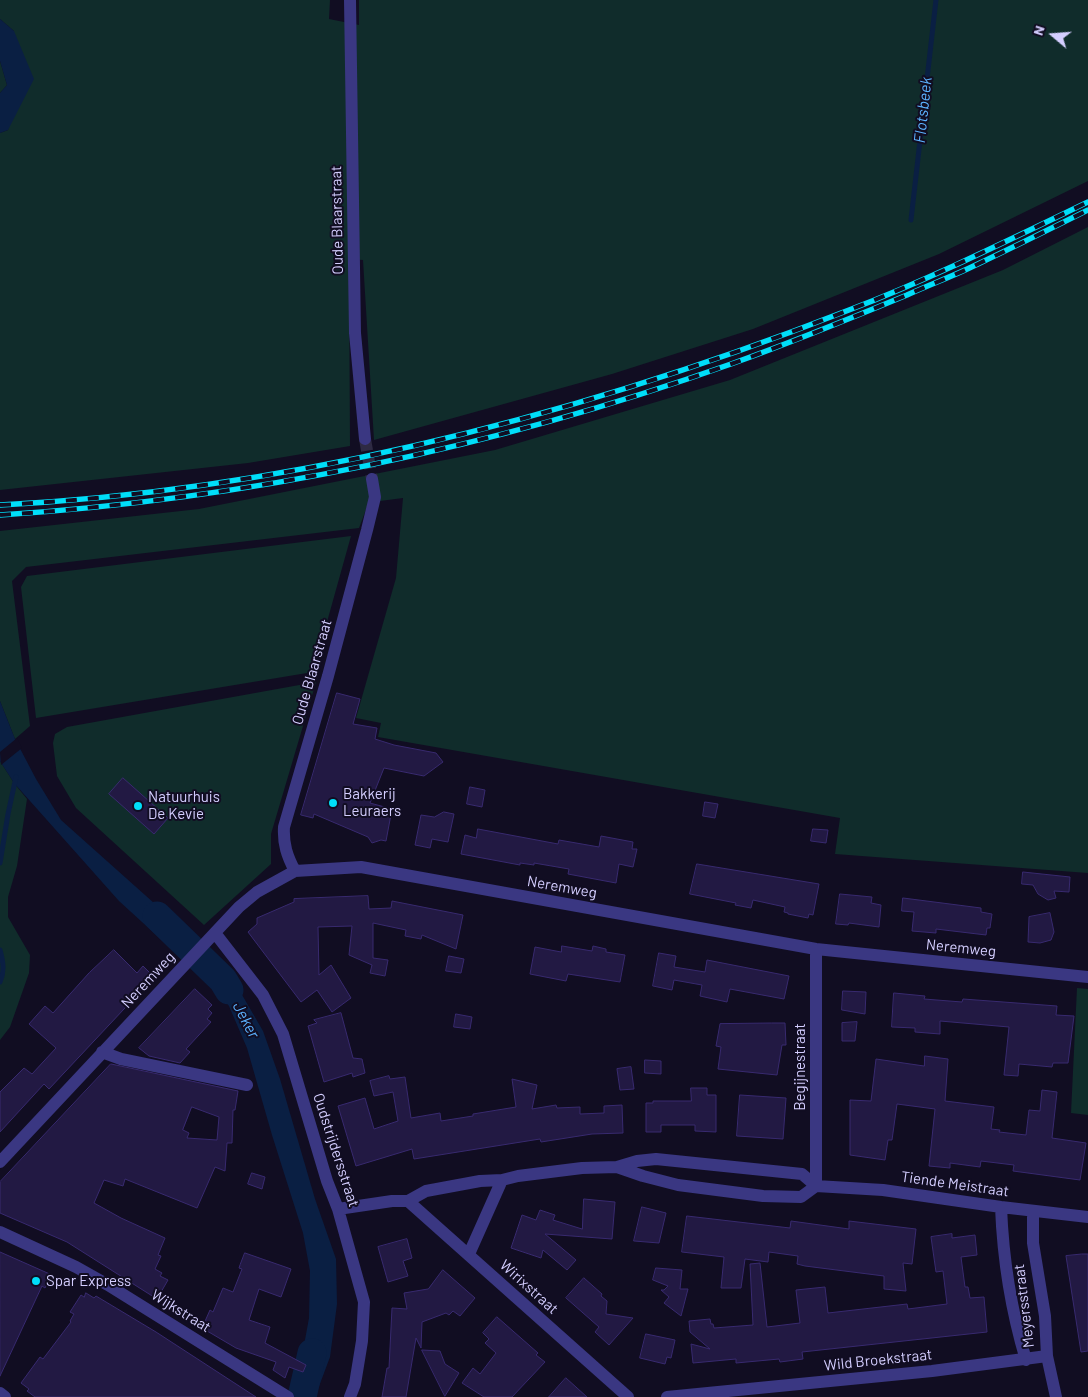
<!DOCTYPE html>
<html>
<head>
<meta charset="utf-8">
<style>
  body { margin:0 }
  #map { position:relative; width:1088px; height:1397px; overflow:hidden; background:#110d22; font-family:Barlow,sans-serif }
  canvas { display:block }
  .north { position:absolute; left:1028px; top:10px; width:50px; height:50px; -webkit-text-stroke:4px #110d22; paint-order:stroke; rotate:288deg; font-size:14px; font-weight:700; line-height:20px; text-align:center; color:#d4ceff }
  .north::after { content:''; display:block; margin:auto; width:18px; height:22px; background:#d4ceff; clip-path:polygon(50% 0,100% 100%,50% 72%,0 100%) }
</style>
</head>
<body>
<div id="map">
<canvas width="1088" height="1397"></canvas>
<div class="north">N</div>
</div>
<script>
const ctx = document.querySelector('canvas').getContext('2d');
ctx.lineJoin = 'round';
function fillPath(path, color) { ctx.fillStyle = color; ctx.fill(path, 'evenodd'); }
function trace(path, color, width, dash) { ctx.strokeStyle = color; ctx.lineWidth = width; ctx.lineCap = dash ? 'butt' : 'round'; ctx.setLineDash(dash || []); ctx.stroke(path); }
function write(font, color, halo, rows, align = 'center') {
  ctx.font = font + ' Barlow,sans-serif'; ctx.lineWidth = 4; ctx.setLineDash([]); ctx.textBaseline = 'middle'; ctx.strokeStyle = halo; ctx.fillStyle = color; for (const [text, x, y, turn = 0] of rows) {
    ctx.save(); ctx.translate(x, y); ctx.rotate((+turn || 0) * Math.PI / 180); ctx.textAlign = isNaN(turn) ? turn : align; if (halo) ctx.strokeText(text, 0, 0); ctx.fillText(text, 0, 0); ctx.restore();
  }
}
fillPath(new Path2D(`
  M0,0H330L329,19L359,25V0H1088V181L939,254L753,329L612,374L374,440L363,260L349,259L350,446L248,463L0,490V133L8,130L14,31L0,19Z
  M0,61L7,85L0,93Z
  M1088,227V873L835,854L840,818L378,737L381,723L356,718L396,578L403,498L380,501L370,499L359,528L26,567L12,581L30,726L15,739L0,701V531L199,509L495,450L730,380L1003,270Z
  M351,536L313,672L36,718L21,587L27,576Z
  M316,682L271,834V864L204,925L76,808L57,776L53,743L55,734L67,727Z
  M0,761L14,783L27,799L17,866L8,897V917L30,955L29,973L10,1027L0,1040Z
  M1077,988L1088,989V1115L1071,1113Z`), '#102c2b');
fillPath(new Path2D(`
  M0,19L14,31L34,79L8,130L0,133V93L7,85L0,61Z
  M0,701L15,739L36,779L61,820L192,937L177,954L119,901L14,783L0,761Z
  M213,952L234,981L263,1031L280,1079L315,1199L336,1259L337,1304L330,1357L315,1397L296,1389L309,1318L310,1271L303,1233L272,1135L247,1048L229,1006L199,967Z`), '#0a1f43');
fillPath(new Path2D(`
  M17,738L22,748L1,765L0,752Z`), '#110d22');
trace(new Path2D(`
  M911,220L936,0
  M0,863L8,814L16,777
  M0,950C3,961 5,971 0,982`), '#0a1f43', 5);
trace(new Path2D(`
  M157,916L223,980L229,990
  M302,1397L312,1353`), '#0a1f43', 29);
const building = new Path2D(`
  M337,693L360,699L353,724L377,728L375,739L394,745L436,753L443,762L424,776L384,768L370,803L392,809L386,841L381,840L372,843L368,837L314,814L313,818L301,815Z
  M123,778L168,818L154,834L109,794Z
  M470,787L485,790L482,807L467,804Z
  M705,802L718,804L715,818L703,816Z
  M444,812L454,814L448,842L432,839L430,848L415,845L421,815L434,817Z
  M478,829L558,844L559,840L599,847L601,836L633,842L632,849H637L633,867L619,864L616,883L568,874L569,869L534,863V865L520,863V865L461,854L465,835L476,838Z
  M813,829L828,830L826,843L811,841Z
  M697,864L819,884L813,915L809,914L808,918L788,914V913L784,912L785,907L753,900L751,908L735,905L736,903L690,894Z
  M1023,872L1070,877L1069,892L1054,891L1056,898L1048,900L1038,894L1033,885L1022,884Z
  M840,894L872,897L871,903L881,905L879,927L849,923L848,925L836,924Z
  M368,896L369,909L391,908L392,901L463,915L456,949L422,935L421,939L405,936L406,930L373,923V958L388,960L385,976L370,973L372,965L349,955L352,926L318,927L319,975L331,965L351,998L332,1012L317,990L301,1002L248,932L257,924V918L294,902V899Z
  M903,898L981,908V912L992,914L990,928H987L986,935L936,929V933L912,931L914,912L902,911Z
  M1050,913L1054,932L1051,940L1040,943L1028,942L1029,917Z
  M562,946L592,951L593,946L606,949V952L625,955L620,982L568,974L566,981L530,974L535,947L561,952Z
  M114,950L137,973L143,966L154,977L49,1089L44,1084L0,1132V1092L24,1068L32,1074L56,1048L29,1024L45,1006L53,1013L89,973Z
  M659,953L676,956L674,967L705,972L707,960L789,976L784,999L730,989L727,1002L700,996L702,985L674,980L672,990L653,986Z
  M449,956L464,959L461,973L446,971Z
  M195,989L212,1005L208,1009L212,1013L207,1019L211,1022L186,1049L190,1052L180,1063L149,1056L139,1048Z
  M843,991L866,992L865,1014L842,1010Z
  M894,993L925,996L924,999L962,1002L963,999L1057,1006L1056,1015L1074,1016L1068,1063H1053L1052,1067L1019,1064L1018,1076L1004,1075L1009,1027L940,1021V1034L915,1032V1028L892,1027Z
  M341,1013L353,1058L362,1059L365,1073L353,1077L352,1073L324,1082L308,1026L317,1023L314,1020Z
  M456,1014L472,1017L470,1029L454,1027Z
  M857,1022L855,1041H842V1023Z
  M772,1023H785L786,1045H782L777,1075L718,1069L721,1047L716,1046L720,1024Z
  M925,1056L948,1059L945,1101L994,1107L991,1129L1000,1130L999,1132L1026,1135L1029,1110L1040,1111L1042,1090L1057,1092L1052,1138L1086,1143L1080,1180L1013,1171L1014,1165L981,1161L980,1167L950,1163V1168L929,1166L935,1109L897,1104L892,1140H888L885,1160L850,1155V1100L871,1101L876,1059L924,1066Z
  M645,1060L661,1061V1074L645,1073Z
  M111,1064L238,1091L235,1110H233L232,1143H227L225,1171L215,1167L197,1208L125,1179L123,1186L104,1180L94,1203L121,1218L165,1238L158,1255L161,1256L155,1269L162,1273L160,1276L168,1280L157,1299L67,1242L0,1213V1182ZM192,1107L219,1117L217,1140L187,1138L189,1133L183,1130Z
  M631,1067L634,1089L620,1090L617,1069Z
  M389,1076L390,1079L405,1077L411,1118L440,1113L441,1121L473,1116V1114L516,1107L512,1079L537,1085L532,1109L556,1105L557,1108L580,1107V1114L604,1113V1106L622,1105L623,1133L592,1134L541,1142L540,1139L414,1159L412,1149L356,1166L338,1106L365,1098L374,1129L398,1121L393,1092L374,1096L370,1081Z
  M691,1088H707V1095H716V1132L695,1131V1125H661V1132H646V1103H653V1101H691Z
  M740,1095L786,1098L783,1139L737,1136Z
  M252,1173L265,1177L262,1189L248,1184Z
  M584,1199L615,1202L612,1239L545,1234L576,1260L567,1270L543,1250L541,1258L511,1248L522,1215L536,1220L540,1210L555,1215L553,1220L582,1229Z
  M642,1207L666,1213L659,1243L634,1241Z
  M687,1216L790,1228L791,1221L849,1229V1221L916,1229L912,1264L903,1263L906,1291L884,1289V1276L805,1266L797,1264L798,1256L769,1252L768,1262L745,1259L741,1288H721L724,1257L682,1252Z
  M952,1234V1238L975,1235L977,1255L961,1257L965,1287H968L970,1298L984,1297L987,1332L802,1352L803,1359L780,1362L779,1359L736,1363V1359L693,1363L691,1344L710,1349L690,1332L689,1321L710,1319L711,1324H713L714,1328L753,1325L750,1264L760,1263L767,1327L800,1323L796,1290L825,1287L828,1313L907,1304L908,1309L947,1304L943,1271L936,1272L931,1237Z
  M407,1239L412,1258L403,1261L408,1276L388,1282L378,1247Z
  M0,1252L52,1275L45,1288L42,1286L0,1376Z
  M245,1253L291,1269L281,1297L259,1289L249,1320L270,1327L265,1343L306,1365L303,1372L289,1367L285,1378L273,1370L276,1362L236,1348L202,1328L210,1310L213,1312L223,1288L233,1292L242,1269L239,1268L240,1265Z
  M1082,1254H1088V1351L1081,1352L1066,1256Z
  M656,1268L682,1270L680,1289H688L681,1316L664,1303L669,1297L661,1290H664L668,1286L653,1280Z
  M443,1270L475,1298L460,1316L453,1311L449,1315L446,1313L422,1322L421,1348L416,1338L406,1397H382L387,1368H389L392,1308L407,1309L404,1293L428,1289Z
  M584,1278L602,1294L601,1296L607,1301L606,1314L633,1318L609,1345L595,1332L599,1327L566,1298Z
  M86,1293L94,1298L96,1296L156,1332L256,1397H35L27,1391L29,1389L21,1383L40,1357L43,1359L71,1322L70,1321L74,1314L70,1312L81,1295L84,1297Z
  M497,1317L538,1353L536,1355L545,1362L512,1397H484L462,1383L473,1368L480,1374L496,1353L485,1343L489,1339L483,1333Z
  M646,1334L675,1340L671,1358L667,1357L665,1364L640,1358Z
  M422,1350L440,1351L445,1364L459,1373L445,1396Z
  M566,1378L587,1397H549Z`);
fillPath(building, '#221943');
trace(building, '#382a6f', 1);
trace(new Path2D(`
  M365,439L372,479`), '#2e2a43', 12, [12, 6]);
trace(new Path2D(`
  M350,0L355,333L365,439
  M295,871C287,856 283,844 284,827L328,676L367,530L375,497L372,479
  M215,933L263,995L283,1034L327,1181L338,1209L364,1302L362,1341L355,1384L350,1397
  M816,949V1186
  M102,1052L121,1059L247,1085
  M0,1162L239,907L257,892L295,871L361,867L816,949L1088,977
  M617,1167L643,1176L678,1185L763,1196L801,1197L816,1186
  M408,1201L628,1397
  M1001,1207C1003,1259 1011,1310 1026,1360
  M338,1209L392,1201H408L426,1191L480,1181L502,1180L518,1176L582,1168L617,1167L637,1161L656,1159L802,1174L816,1186L883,1190L1001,1207L1088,1217
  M1033,1211V1243L1045,1316L1047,1356L1056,1397
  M0,1232L76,1267L108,1285L288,1397
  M469,1254L502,1180
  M0,1393L5,1397
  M667,1397L932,1371L1047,1356`), '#3a3782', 12);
const rail = new Path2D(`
  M0,505C292,490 577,416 849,310C930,279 1009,240 1088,202
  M0,515C249,499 496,447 731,364C790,343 849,319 907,295C931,284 956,275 980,263C1016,246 1052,228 1088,210`);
trace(rail, '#00def9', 5.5);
trace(rail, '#110d22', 4, [11]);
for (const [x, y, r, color] of [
  [333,803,5,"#00def9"],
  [138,806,5,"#00def9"],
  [36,1281,5,"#00def9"]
]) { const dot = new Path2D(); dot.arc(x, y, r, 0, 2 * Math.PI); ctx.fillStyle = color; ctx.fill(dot); trace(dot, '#110d22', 2); }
write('15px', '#d4ceff', '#110d22', [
  ["Oude Blaarstraat",337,220,-91],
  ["Oude Blaarstraat",312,672,-74],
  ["Neremweg",562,887,10],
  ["Neremweg",961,948,6],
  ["Neremweg",148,980,-47],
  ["Begijnestraat",800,1067,-90],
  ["Oudstrijdersstraat",336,1150,72],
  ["Tiende Meistraat",955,1184,8],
  ["Wirixstraat",529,1287,42],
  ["Meyersstraat",1024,1306,-97],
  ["Wijkstraat",181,1311,32],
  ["Wild Broekstraat",878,1360,-6]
]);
write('15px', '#d4ceff', '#110d22', [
  ["Bakkerij",343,794],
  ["Leuraers",343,811],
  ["Natuurhuis",148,797],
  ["De Kevie",148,814],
  ["Spar Express",46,1281]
], 'left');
write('italic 16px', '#5cb2ff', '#110d22', [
  ["Flotsbeek",923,110,-84],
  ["Jeker",246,1020,62]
]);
</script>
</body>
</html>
